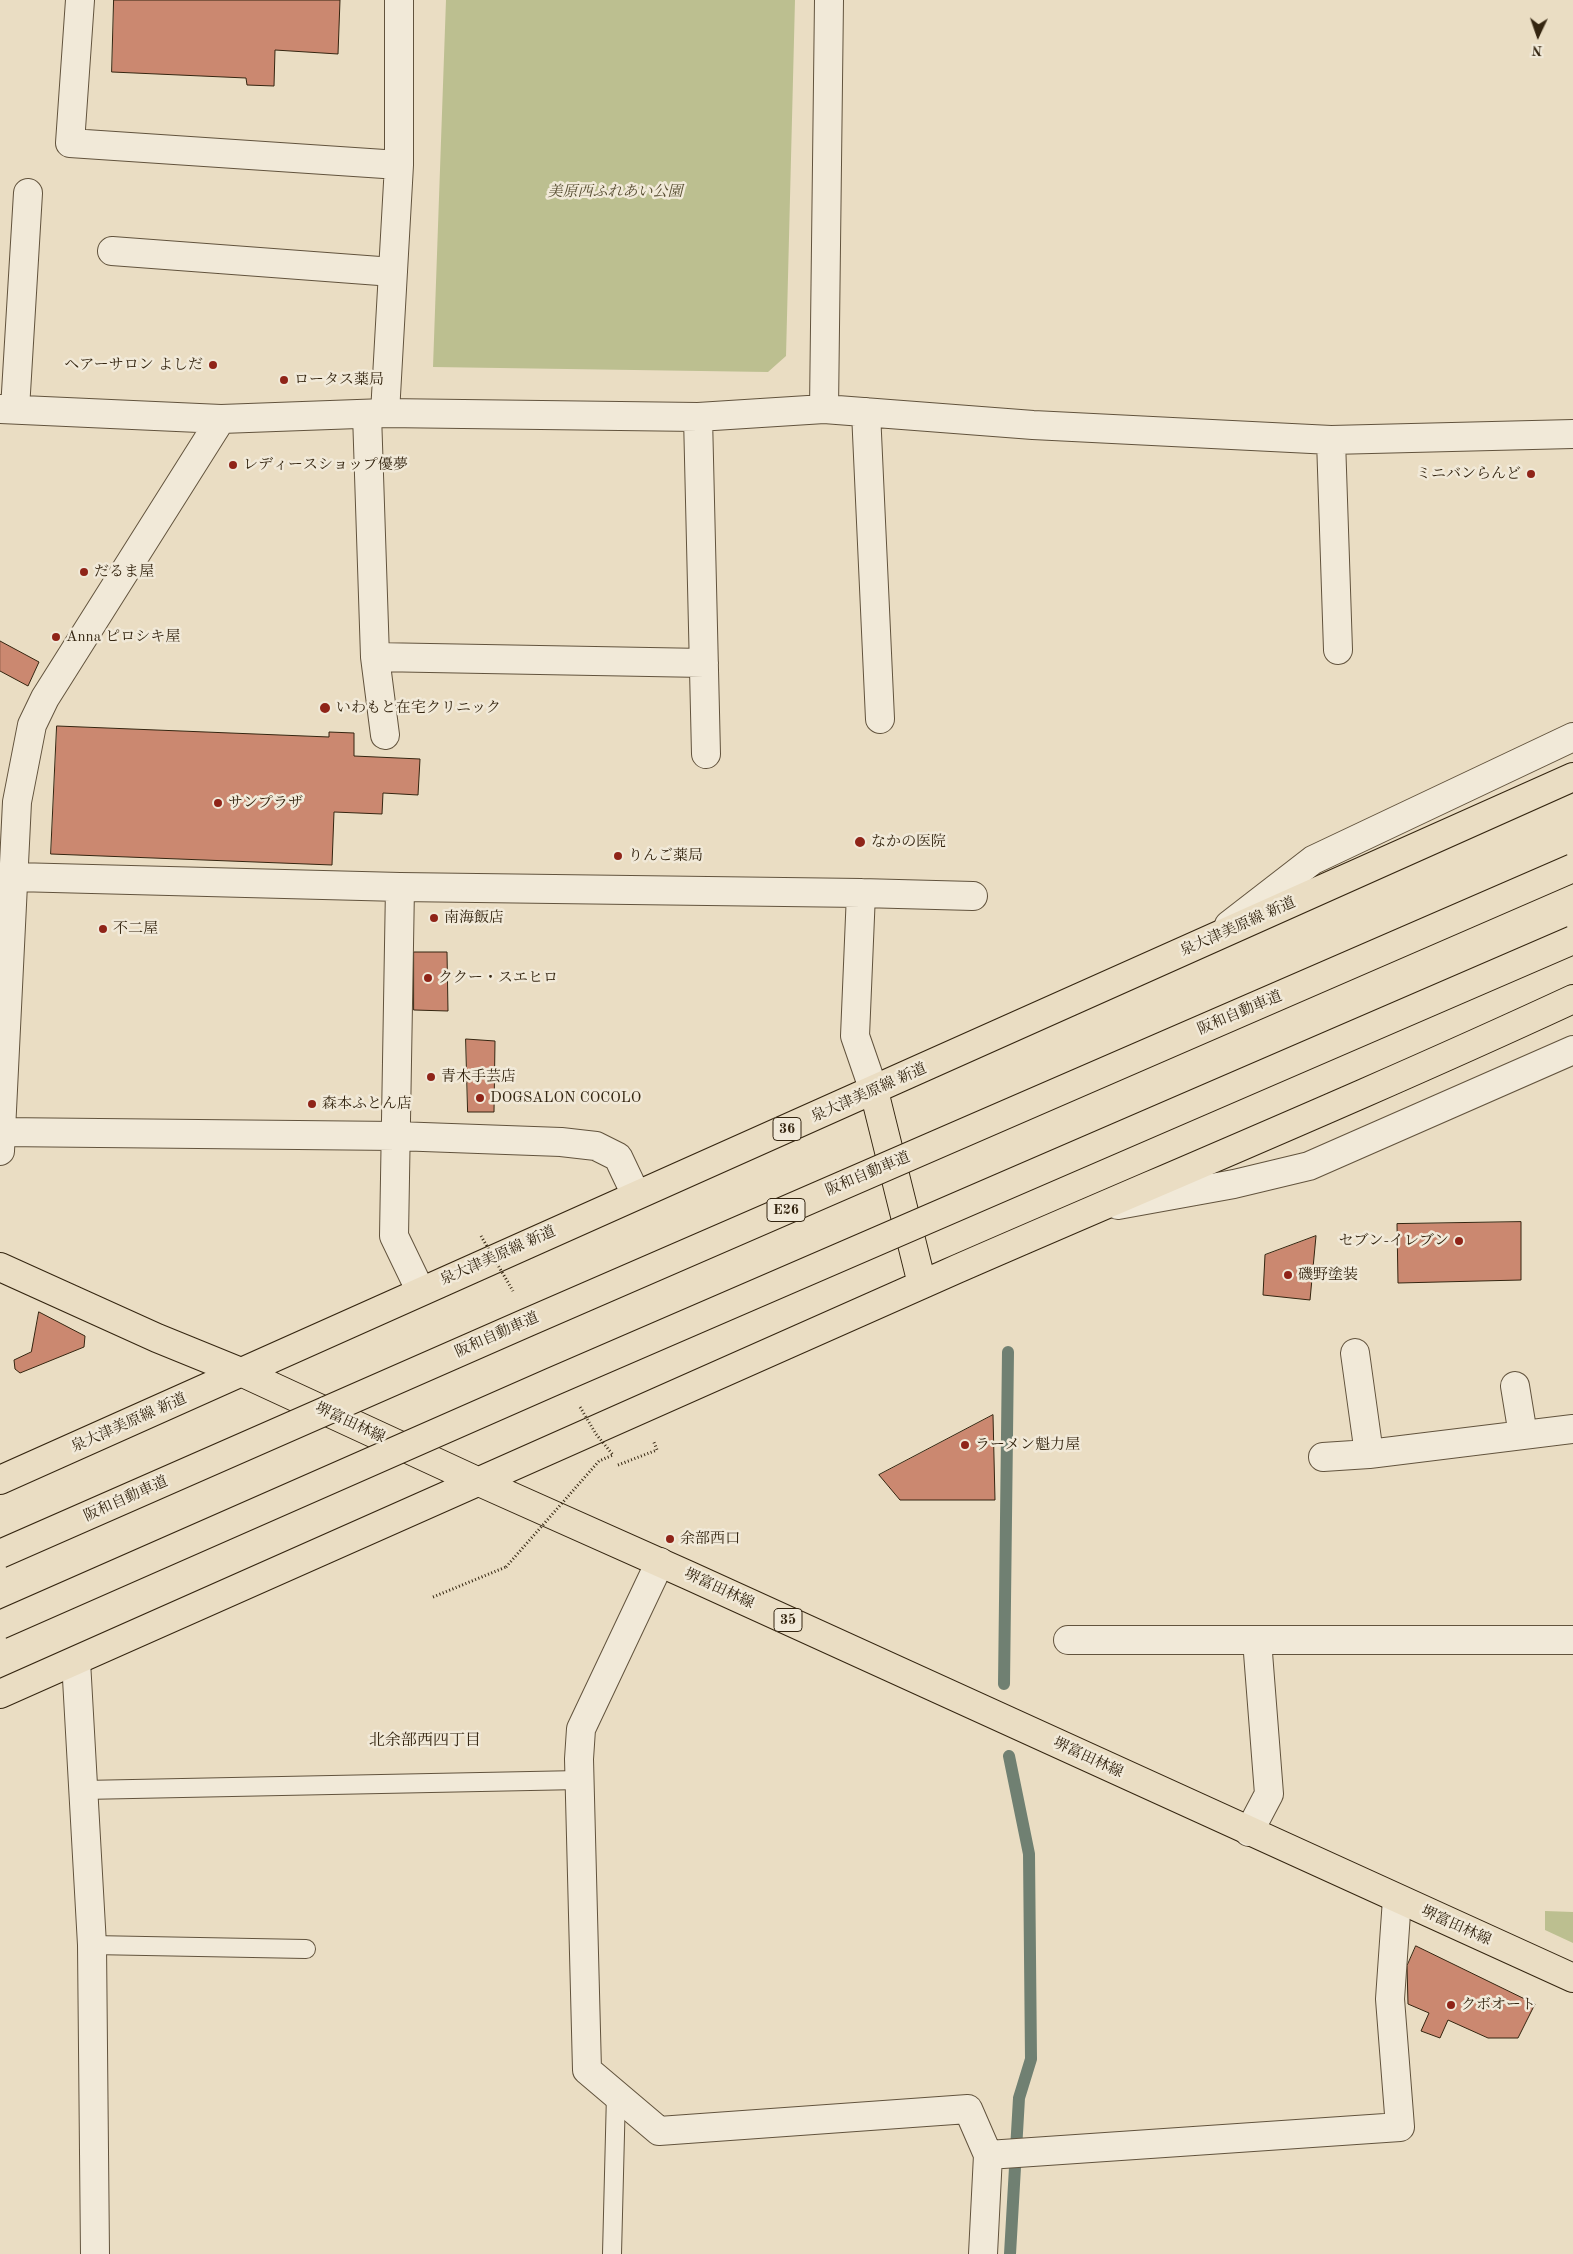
<!DOCTYPE html>
<html>
<head>
<meta charset="utf-8">
<style>
  body { margin:0 }
  #map { position:relative; width:1573px; height:2254px; overflow:hidden; background:#eaddc3; font-family:"Old Standard TT",serif }
  canvas { display:block }
  .north { position:absolute; left:1513px; top:10px; width:50px; height:50px; -webkit-text-stroke:4px #f1e9d8; paint-order:stroke; rotate:183deg; font-size:14px; font-weight:700; line-height:20px; text-align:center; color:#342510 }
  .north::after { content:''; display:block; margin:auto; width:18px; height:22px; background:#342510; clip-path:polygon(50% 0,100% 100%,50% 72%,0 100%) }
</style>
</head>
<body>
<div id="map">
<canvas width="1573" height="2254"></canvas>
<div class="north">N</div>
</div>
<script>
const ctx = document.querySelector('canvas').getContext('2d');
ctx.lineJoin = 'round';
function fillPath(path, color) { ctx.fillStyle = color; ctx.fill(path, 'evenodd'); }
function trace(path, color, width, dash) { ctx.strokeStyle = color; ctx.lineWidth = width; ctx.lineCap = dash ? 'butt' : 'round'; ctx.setLineDash(dash || []); ctx.stroke(path); }
function write(font, color, halo, rows, align = 'center') {
  ctx.font = font + ' "Old Standard TT","Noto Serif JP",serif'; ctx.lineWidth = 5; ctx.setLineDash([]); ctx.textBaseline = 'middle'; ctx.strokeStyle = halo; ctx.fillStyle = color; for (const [text, x, y, turn = 0] of rows) {
    ctx.save(); ctx.translate(x, y); ctx.rotate((+turn || 0) * Math.PI / 180); ctx.textAlign = isNaN(turn) ? turn : align; if (halo) ctx.strokeText(text, 0, 0); ctx.fillText(text, 0, 0); ctx.restore();
  }
}
fillPath(new Path2D(`
  M446,0H795L786,356L768,372L433,367Z
  M1545,1911L1573,1912V1943L1545,1930Z`), '#bcbf90');
trace(new Path2D(`
  M1004,1684L1008,1352
  M1009,1756L1029,1854L1031,2059L1019,2098L1010,2254`), '#708072', 12);
const building = new Path2D(`
  M114,0H340L338,54L275,50L274,86L247,85L246,78L112,72Z
  M0,641L39,662L28,686L0,671Z
  M57,726L329,737V732L354,733V756L420,759L418,795L383,793L382,814L334,812L332,865L51,854Z
  M414,952H447L448,1011L414,1010Z
  M466,1039L495,1041L494,1112H468Z
  M1521,1222V1280L1398,1283L1397,1224Z
  M1316,1236L1310,1300L1263,1295L1265,1255Z
  M39,1312L85,1336L84,1347L20,1373L15,1369L14,1360L31,1352Z
  M993,1415L995,1500H900L879,1475Z
  M1416,1946L1535,2004L1518,2038H1488L1448,2020L1440,2038L1421,2031L1429,2013L1408,2004L1407,1966Z`);
fillPath(building, '#cb8870');
trace(building, '#342510', 1);
const service = new Path2D(`
  M83,1790L580,1780
  M92,1945L306,1949
  M612,2254L616,2094`);
const minor = new Path2D(`
  M80,0L70,143L399,165
  M112,251L393,272
  M0,409L221,419L385,413L698,417L824,409L1033,425L1331,440L1573,434
  M15,409L28,193
  M824,409L829,0
  M866,412L880,719
  M385,413L399,165V0
  M367,414L375,657L385,735
  M698,417L706,754
  M1331,440L1338,650
  M375,657L704,663
  M15,877L400,887L861,893L973,896
  M400,887L394,1236L420,1290
  M861,893L855,1036L874,1091
  M1229,925L1313,860L1573,737
  M1,1132L396,1136L561,1142L596,1146L618,1157L636,1195
  M0,1151L17,802L32,725L45,698L221,419
  M1118,1205L1234,1184L1309,1166L1573,1050
  M1355,1353L1369,1454
  M1515,1386L1523,1435
  M1323,1457L1369,1454L1573,1429
  M660,1562L581,1729L579,1759L587,2070L659,2131L968,2109L988,2155L983,2254
  M1068,1640H1573
  M76,1661L92,1945L95,2254
  M1249,1832L1269,1794L1257,1640
  M988,2155L1400,2127L1390,1999L1397,1899`);
const primary = new Path2D(`
  M874,1091L922,1284
  M0,1267L157,1338L243,1373L477,1481L690,1576L1573,1978
  M0,1480L1573,777
  M0,1694C316,1555 631,1412 948,1273C1156,1182 1366,1095 1573,999`);
trace(service, '#62533d', 20);
trace(minor, '#62533d', 30);
trace(primary, '#342510', 30);
trace(new Path2D(`
  M618,1465L657,1450L653,1440
  M433,1597L506,1567`), '#342510', 3, [1, 2.5]);
trace(service, '#f1e9d8', 18);
trace(minor, '#f1e9d8', 28);
trace(primary, '#eaddc3', 28);
const motorwayBridge = new Path2D(`
  M0,1554L526,1323L1573,868
  M0,1625L552,1382L1573,940`);
trace(motorwayBridge, '#342510', 30, []);
trace(new Path2D(`
  M481,1236L513,1291
  M506,1567L599,1461L613,1455L596,1434L580,1407`), '#342510', 3, [1, 2.5]);
trace(motorwayBridge, '#eaddc3', 28);
for (const [x, y, r, color] of [
  [213,365,5,"#8f2418"],
  [284,380,5,"#8f2418"],
  [233,465,5,"#8f2418"],
  [1531,474,5,"#8f2418"],
  [84,572,5,"#8f2418"],
  [56,637,5,"#8f2418"],
  [325,708,6,"#8f2418"],
  [218,803,5,"#8f2418"],
  [860,842,6,"#8f2418"],
  [618,856,5,"#8f2418"],
  [434,918,5,"#8f2418"],
  [103,929,5,"#8f2418"],
  [428,978,5,"#8f2418"],
  [431,1077,5,"#8f2418"],
  [480,1098,5,"#8f2418"],
  [312,1104,5,"#8f2418"],
  [1459,1241,5,"#8f2418"],
  [1288,1275,5,"#8f2418"],
  [965,1445,5,"#8f2418"],
  [670,1539,5,"#8f2418"],
  [1451,2005,5,"#8f2418"]
]) { const dot = new Path2D(); dot.arc(x, y, r, 0, 2 * Math.PI); ctx.fillStyle = color; ctx.fill(dot); trace(dot, '#f1e9d8', 2); }
for (const [x, y, w] of [
  [787,1129,28],
  [786,1210,38],
  [788,1620,28]
]) { const box = new Path2D(); box.roundRect(x - w / 2, y - 11.5, w, 23, 4); ctx.fillStyle = '#f1e9d8'; ctx.fill(box); trace(box, '#342510', 1); }
write('bold 14px', '#342510', null, [
  ["36",787,1129],
  ["E26",786,1210],
  ["35",788,1620]
]);
write('italic 15px', '#564c30', '#f1e9d8', [
  ["美原西ふれあい公園",615,192]
]);
write('15px', '#342510', '#f1e9d8', [
  ["ヘアーサロン よしだ",203,365,"right"],
  ["ロータス薬局",294,380],
  ["レディースショップ優夢",243,465],
  ["ミニバンらんど",1521,474,"right"],
  ["だるま屋",94,572],
  ["Anna ピロシキ屋",66,637],
  ["いわもと在宅クリニック",336,708],
  ["サンプラザ",228,803],
  ["なかの医院",871,842],
  ["りんご薬局",628,856],
  ["南海飯店",444,918],
  ["不二屋",113,929],
  ["ククー・スエヒロ",438,978],
  ["青木手芸店",441,1077],
  ["DOGSALON COCOLO",490,1098],
  ["森本ふとん店",322,1104],
  ["セブン-イレブン",1449,1241,"right"],
  ["磯野塗装",1298,1275],
  ["ラーメン魁力屋",975,1445],
  ["余部西口",680,1539],
  ["クボオート",1461,2005]
], 'left');
write('15px', '#342510', '#f1e9d8', [
  ["泉大津美原線 新道",1238,927,-24],
  ["阪和自動車道",1240,1013,-23],
  ["泉大津美原線 新道",869,1093,-24],
  ["阪和自動車道",868,1174,-23],
  ["泉大津美原線 新道",498,1256,-24],
  ["阪和自動車道",497,1335,-24],
  ["泉大津美原線 新道",129,1423,-24],
  ["堺富田林線",350,1423,25],
  ["阪和自動車道",126,1499,-24],
  ["堺富田林線",719,1589,25],
  ["堺富田林線",1088,1758,25],
  ["堺富田林線",1456,1926,24]
]);
write('16px', '#342510', '#f1e9d8', [
  ["北余部西四丁目",425,1741]
]);
</script>
</body>
</html>
